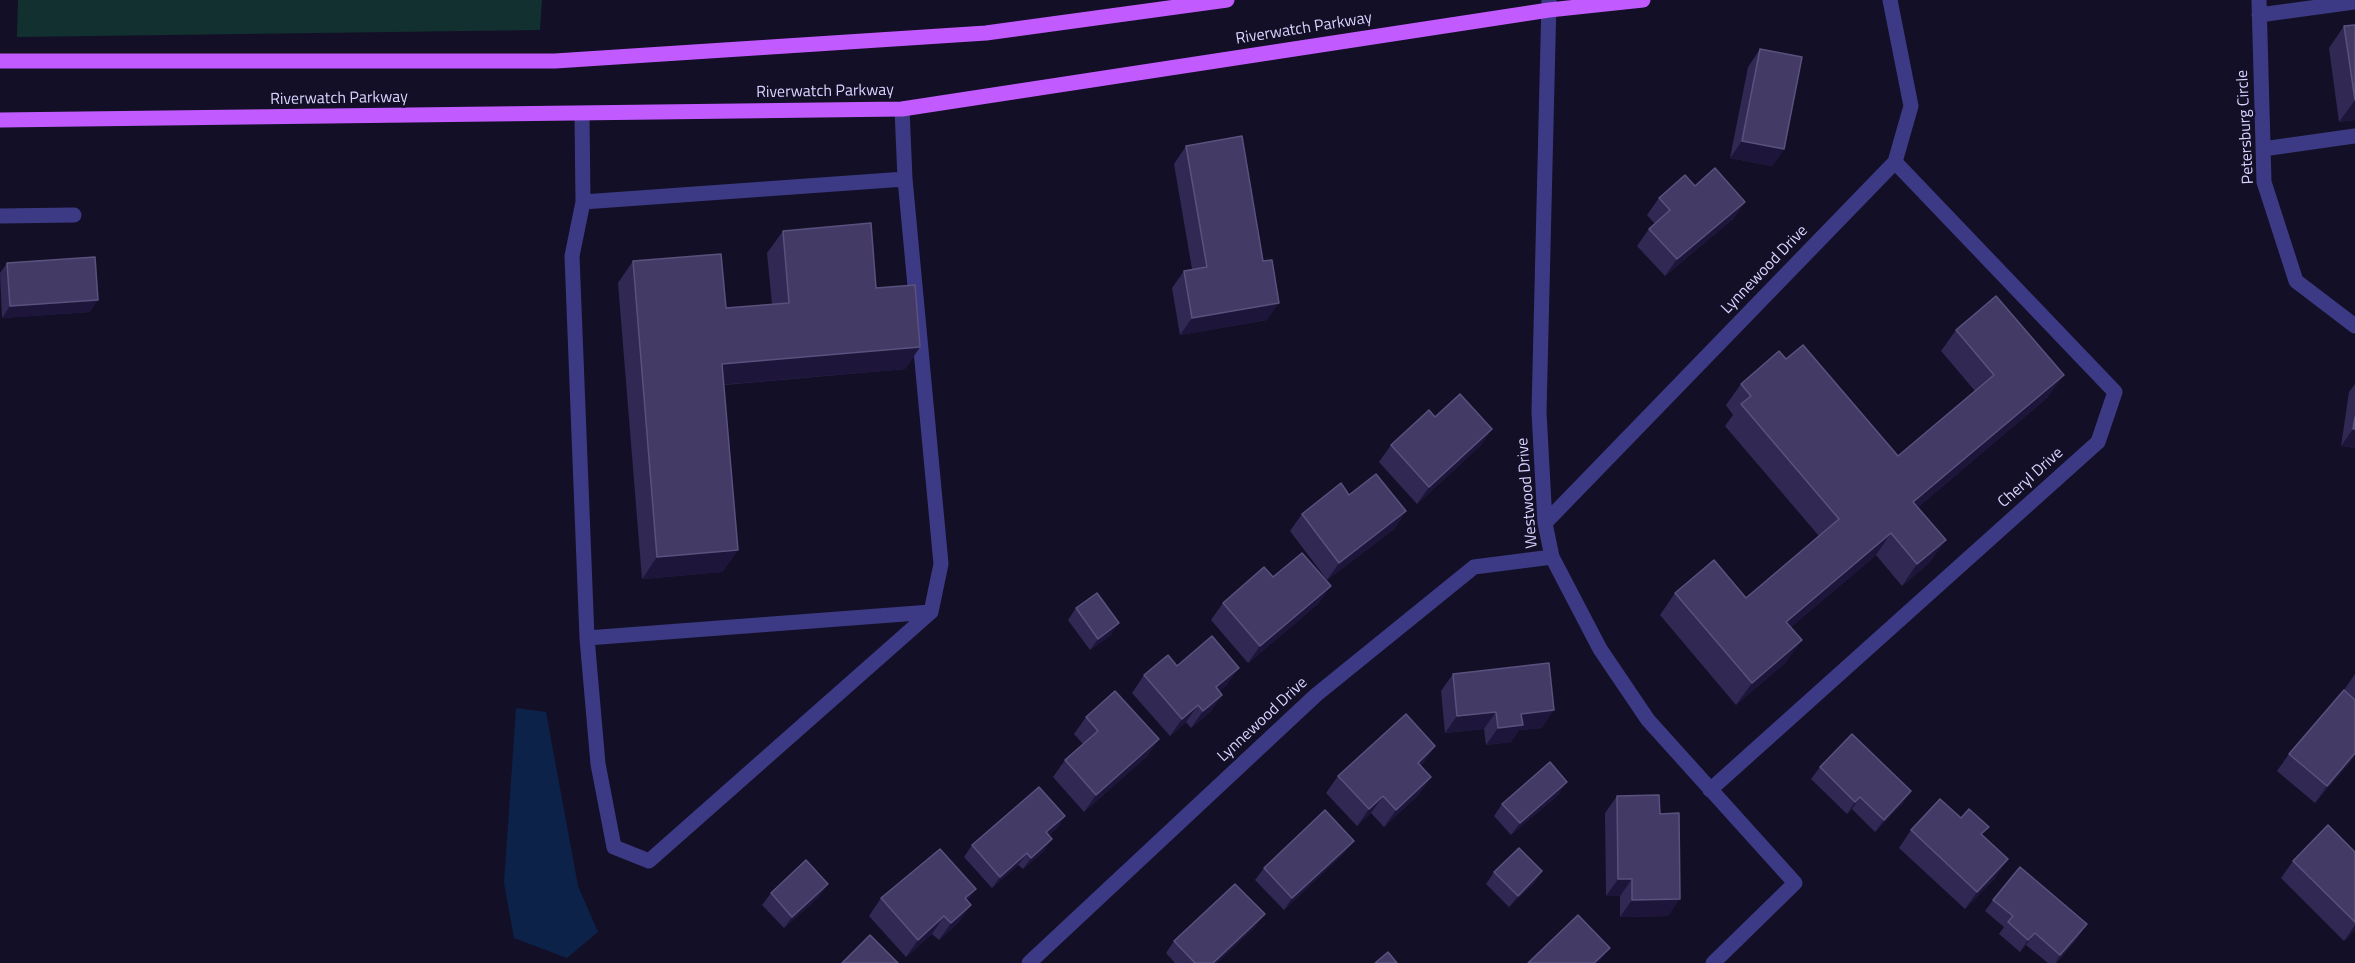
<!DOCTYPE html>
<html>
<head>
<meta charset="utf-8">
<style>
  body { margin:0 }
  canvas { display:block; background:#130f26 }
</style>
</head>
<body>
<canvas width="2355" height="963"></canvas>
<script>
const ctx = document.querySelector('canvas').getContext('2d');
ctx.lineJoin = 'round';
function fillPath(path, color) { ctx.fillStyle = color; ctx.fill(path, 'evenodd'); }
function trace(path, color, width, dash) { ctx.strokeStyle = color; ctx.lineWidth = width; ctx.lineCap = dash ? 'butt' : 'round'; ctx.setLineDash(dash || []); ctx.stroke(path); }
function write(font, color, halo, rows, align = 'center') {
  ctx.font = font + ' "Titillium Web",sans-serif'; ctx.lineWidth = 5; ctx.setLineDash([]); ctx.textBaseline = 'middle'; ctx.strokeStyle = halo; ctx.fillStyle = color; for (const [text, x, y, turn = 0] of rows) {
    ctx.save(); ctx.translate(x, y); ctx.rotate((+turn || 0) * Math.PI / 180); ctx.textAlign = isNaN(turn) ? turn : align; if (halo) ctx.strokeText(text, 0, 0); ctx.fillText(text, 0, 0); ctx.restore();
  }
}
fillPath(new Path2D(`
  M18,0H542L540,30L17,37Z`), '#12302f');
fillPath(new Path2D(`
  M516,708L546,712L578,886L598,932L567,958L514,938L504,883Z`), '#0c2248');
trace(new Path2D(`
  M1549,0L1539,412L1545,523L1552,557L1600,649L1648,720L1795,883L1713,963
  M2259,0L2264,182L2296,281L2355,326
  M2259,15L2355,2
  M582,115L583,202L572,256L587,638L598,764L614,847L649,861L931,612L941,564L905,179L902,109
  M2263,149L2355,136
  M583,202L905,179
  M0,216L74,215
  M1545,523L1895,162L1911,106L1890,0
  M587,638L931,612
  M1710,790L2098,442L2115,392L1895,162
  M1029,963L1316,695L1474,567L1552,557`), '#3d3a85', 15);
trace(new Path2D(`
  M0,61H555L986,33L1227,0
  M0,120L902,109L1549,10L1643,0`), '#c25bff', 15);
fillPath(new Path2D(`
  M2355,25V120L2339,122L2329,48L2344,26Z
  M1760,49L1784,149L1772,166L1730,158L1748,67Z
  M1186,146L1267,320L1180,335L1172,288L1184,271L1192,269L1174,164Z
  M1695,186L1745,202L1733,219L1665,276L1637,246L1649,229L1655,224L1647,215L1659,198Z
  M783,231L876,288L920,347L905,369L724,385L738,550L722,572L642,579L618,283L633,261L726,308L772,304L767,253Z
  M7,263L90,312L2,318L0,273Z
  M1956,330L2048,397L1918,507L1930,562L1902,586L1876,555L1791,627L1786,662L1736,705L1660,615L1675,593L1746,598L1819,536L1725,426L1733,415L1726,405L1741,384L1786,359L1898,456L1975,391L1941,351Z
  M2355,384V448L2341,446L2349,392Z
  M1435,417L1492,429L1480,446L1417,504L1379,462L1391,445Z
  M1349,495L1406,511L1394,529L1327,580L1290,531L1302,514Z
  M1273,577L1319,603L1248,663L1211,620L1223,603Z
  M1076,608L1111,635L1090,650L1068,620Z
  M1177,666L1227,685L1219,691L1222,695L1210,712L1191,728L1186,722L1170,736L1132,693L1144,675Z
  M1453,674L1542,728L1519,730L1511,742L1486,745L1484,729L1445,733L1441,691Z
  M2355,674V700L2344,690Z
  M1086,717L1159,739L1147,756L1084,812L1053,777L1065,760L1083,744L1074,734Z
  M1435,746L1421,766L1431,777L1419,794L1384,827L1371,813L1357,826L1326,793L1338,776Z
  M2289,754L2355,756L2315,803L2277,771Z
  M1820,767L1903,803L1875,832L1852,809L1847,814L1811,779Z
  M1559,794L1511,835L1494,816L1502,804Z
  M1617,796L1668,916L1620,917V896H1606L1605,813Z
  M1065,816L1057,828L1049,835L1044,851L1023,869L1018,865L992,888L964,857L972,845Z
  M1961,818L1983,836L1996,877L1965,909L1899,848L1911,830Z
  M1345,852L1284,910L1255,880L1264,868Z
  M2355,852V930L2344,941L2281,878L2293,861Z
  M1542,871L1534,883L1509,907L1486,884L1494,872Z
  M771,893L820,896L784,928L762,905Z
  M881,898L968,901L959,922L939,940L932,934L906,957L869,916Z
  M1993,900L2079,936L2056,963H2048L2026,945L2020,952L1999,934L2004,927L1985,911Z
  M1256,926L1217,963H1175L1166,953L1174,941Z`), '#312854');
fillPath(new Path2D(`
  M2355,100V120L2339,122Z
  M1742,141L1784,149L1772,166L1730,158Z
  M1745,202L1733,219L1665,276L1677,259Z
  M98,300L90,312L2,318L10,306Z
  M1279,303L1267,320L1180,335L1192,318Z
  M920,347L905,369L707,386L722,364Z
  M2064,375L2048,397L1898,524L1913,502Z
  M1492,429L1480,446L1417,504L1429,487Z
  M2353,429H2355V448L2341,446Z
  M1406,511L1394,529L1327,580L1339,563Z
  M1891,533L1876,555L1771,644L1786,622Z
  M1946,540L1930,562L1902,586L1917,564Z
  M738,550L722,572L642,579L657,557Z
  M1331,586L1319,603L1248,663L1260,646Z
  M1119,623L1111,635L1090,650L1098,639Z
  M1802,640L1786,662L1736,705L1752,683Z
  M1239,668L1227,685L1204,704L1216,687Z
  M1222,695L1210,712L1191,728L1203,711Z
  M1198,705L1186,722L1170,736L1182,719Z
  M1554,710L1542,728L1519,730L1511,742L1486,745L1498,728L1521,714Z
  M1496,712L1484,729L1445,733L1457,716Z
  M1159,739L1147,756L1084,812L1096,795Z
  M1435,746L1423,763L1406,780L1418,763Z
  M2355,753V756L2315,803L2327,786Z
  M1431,777L1419,794L1384,827L1396,810Z
  M1567,782L1559,794L1511,835L1520,823Z
  M1911,791L1903,803L1875,832L1884,820Z
  M1383,796L1371,813L1357,826L1369,809Z
  M1860,797L1852,809L1847,814L1855,802Z
  M1065,816L1057,828L1038,844L1046,832Z
  M1052,839L1044,851L1023,869L1031,858Z
  M1354,841L1345,852L1284,910L1292,898Z
  M1027,853L1018,865L992,888L1000,877Z
  M2008,859L1996,877L1965,909L1977,892Z
  M1542,871L1534,883L1509,907L1518,896Z
  M1618,879H1632L1620,896H1606Z
  M828,884L820,896L784,928L792,917Z
  M976,889L964,906L965,898Z
  M1680,899L1668,916L1620,917L1632,900Z
  M971,905L959,922L939,940L951,923Z
  M1265,914L1256,926L1217,963H1213Z
  M944,916L932,934L906,957L918,940Z
  M2087,924L2079,936L2055,963L2060,955Z
  M2355,925V930L2344,941Z
  M2035,933L2026,945L2020,952L2028,940Z
  M1610,948L1598,963H1594Z`), '#1d163a');
const building = new Path2D(`
  M2355,25V100L2344,26Z
  M1760,49L1802,57L1784,149L1742,141Z
  M1242,136L1263,261L1272,260L1279,303L1192,318L1184,271L1207,267L1186,146Z
  M1715,168L1745,202L1677,259L1649,229L1670,210L1659,198L1685,175L1695,186Z
  M871,223L876,288L915,285L920,347L722,364L738,550L657,557L633,261L721,254L726,308L789,303L783,231Z
  M95,257L98,300L10,306L7,263Z
  M1996,296L2064,375L1913,502L1946,540L1917,564L1891,533L1786,622L1802,640L1752,683L1675,593L1714,560L1746,598L1839,519L1741,404L1751,396L1741,384L1779,351L1786,359L1803,345L1898,456L1994,375L1956,330Z
  M1460,394L1492,429L1429,487L1391,445L1429,410L1435,417Z
  M2355,417V429H2353Z
  M1376,474L1406,511L1339,563L1302,514L1341,483L1349,495Z
  M1302,553L1331,586L1260,646L1223,603L1264,567L1273,577Z
  M1097,593L1119,623L1098,639L1076,608Z
  M1212,636L1239,668L1216,687L1222,695L1203,711L1198,705L1182,719L1144,675L1168,655L1177,666Z
  M1549,663L1554,710L1521,714L1523,725L1498,728L1496,712L1457,716L1453,674Z
  M2344,690L2355,700V753L2327,786L2289,754Z
  M1115,691L1159,739L1096,795L1065,760L1098,731L1086,717Z
  M1406,714L1435,746L1418,763L1431,777L1396,810L1383,796L1369,809L1338,776Z
  M1852,734L1911,791L1884,820L1860,797L1855,802L1820,767Z
  M1550,762L1567,782L1520,823L1502,804Z
  M1039,787L1065,816L1046,832L1052,839L1031,858L1027,853L1000,877L972,845Z
  M1659,795L1660,814L1679,813L1680,899L1632,900V879H1618L1617,796Z
  M1940,799L1961,818L1969,809L1989,827L1981,834L2008,859L1977,892L1911,830Z
  M1325,810L1354,841L1292,898L1264,868Z
  M2328,825L2355,852V922L2293,861Z
  M1519,848L1542,871L1518,896L1494,872Z
  M940,849L976,889L965,898L971,905L951,923L944,916L918,940L881,898Z
  M806,860L828,884L792,917L771,893Z
  M2020,867L2087,924L2060,955L2035,933L2028,940L2008,922L2013,916L1993,900Z
  M1235,884L1265,914L1213,963H1195L1174,941Z
  M1578,915L1610,948L1594,963H1528Z
  M870,935L898,963H842Z
  M1388,952L1397,963H1375Z`);
fillPath(building, '#433a66');
trace(building, '#5a527e', 1.5);
write('16px', '#d9d4ff', '#130f26', [
  ["Riverwatch Parkway",1304,29,-9],
  ["Riverwatch Parkway",825,92,-1],
  ["Riverwatch Parkway",339,99,-1],
  ["Petersburg Circle",2246,127,-93],
  ["Lynnewood Drive",1765,270,-46],
  ["Cheryl Drive",2031,478,-42],
  ["Westwood Drive",1528,493,-95],
  ["Lynnewood Drive",1263,720,-43]
]);
</script>
</body>
</html>
